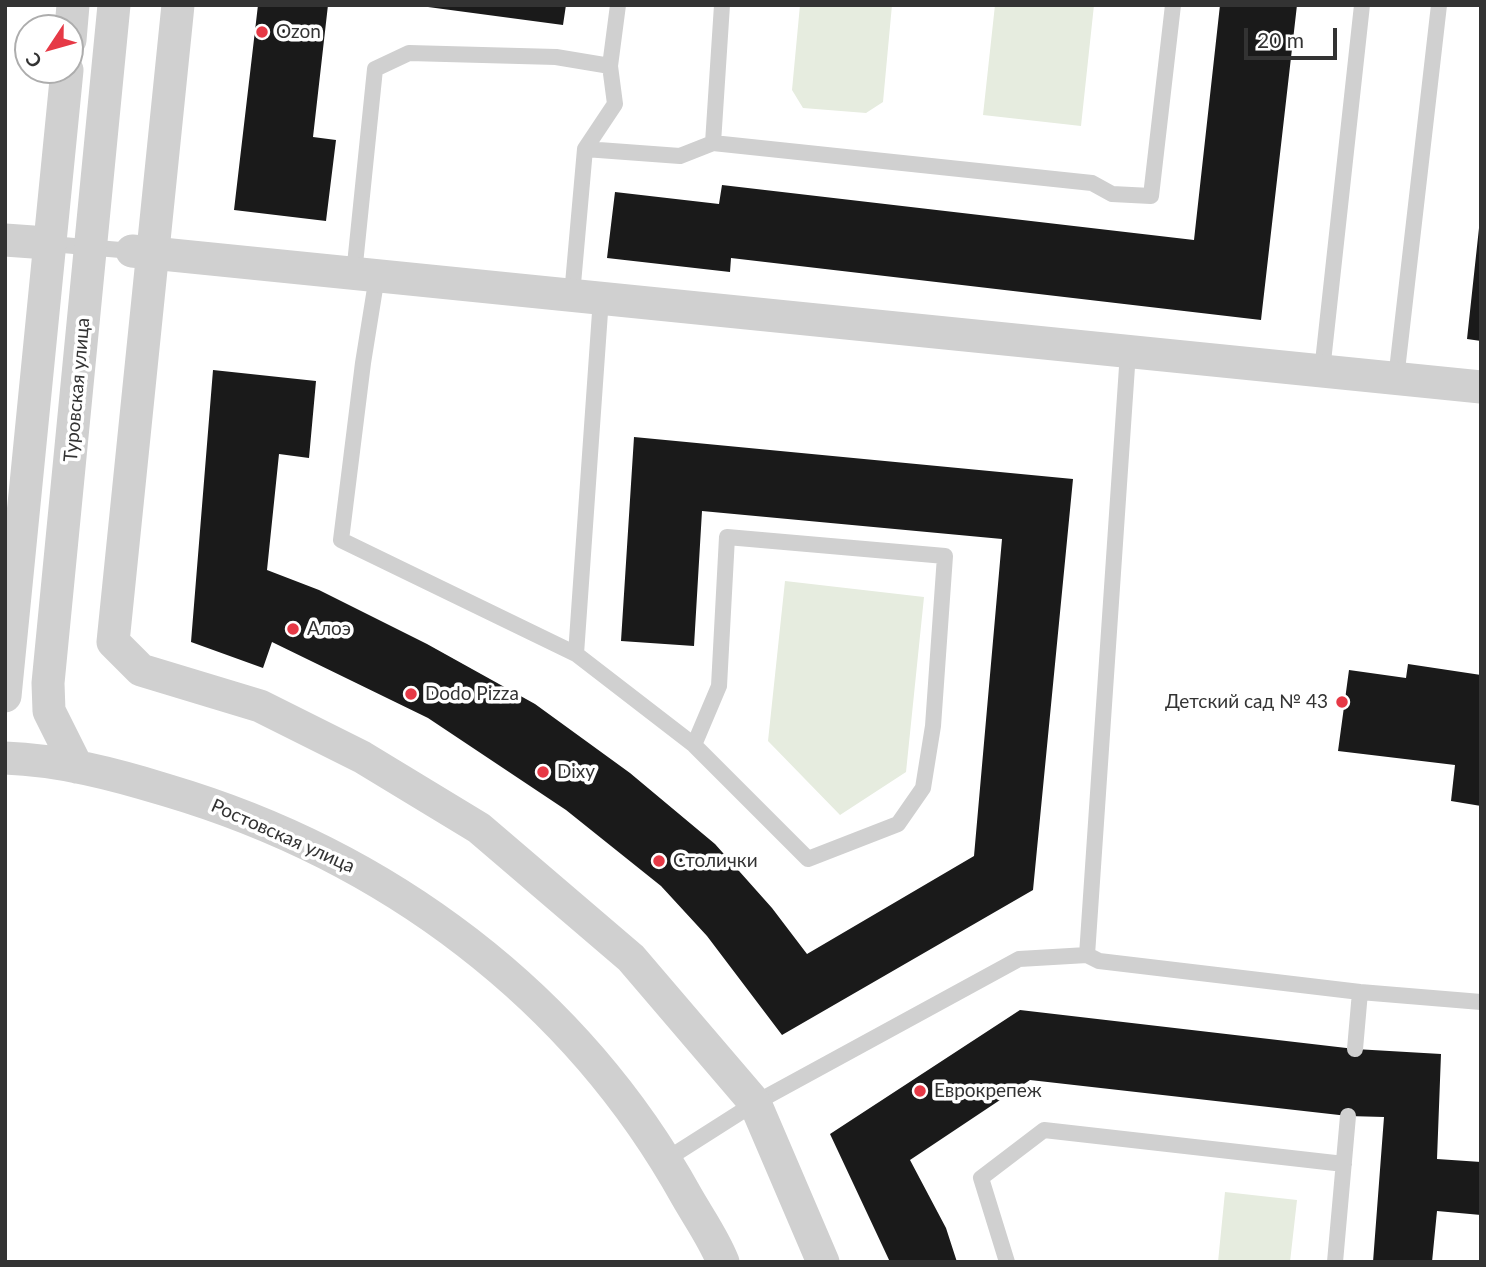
<!DOCTYPE html>
<html>
<head>
<meta charset="utf-8">
<style>
  body { margin:0 }
  #map { position:relative; width:1486px; height:1267px; overflow:hidden; background:#fff; font-family:Lato,sans-serif }
  canvas { display:block }
  .frame { position:absolute; inset:0; border:7px solid #333; pointer-events:none }
  .north { position:absolute; left:14px; top:14px; width:70px; height:70px; box-sizing:border-box; background:#fff; border:2px solid #adadad; border-radius:50%; rotate:234deg; font-size:19px; font-weight:700; line-height:28px; text-align:center; color:#333 }
  .north::after { content:''; display:block; margin:auto; width:24px; height:32px; background:#e63946; clip-path:polygon(50% 0,100% 100%,50% 72%,0 100%) }
  .scale { position:absolute; left:1244px; top:28px; width:93px; height:32px; box-sizing:border-box; border:4px solid #333; border-top:0; padding-left:9px; font-size:21px; line-height:24px; white-space:nowrap; color:#333; -webkit-text-stroke:5px #fff; paint-order:stroke }
</style>
</head>
<body>
<div id="map">
<canvas width="1486" height="1267"></canvas>
<div class="frame"></div>
<div class="north">С</div>
<div class="scale">20 m</div>
</div>
<script>
const ctx = document.querySelector('canvas').getContext('2d');
ctx.lineJoin = 'round';
function fillPath(path, color) { ctx.fillStyle = color; ctx.fill(path, 'evenodd'); }
function trace(path, color, width, dash) { ctx.strokeStyle = color; ctx.lineWidth = width; ctx.lineCap = dash ? 'butt' : 'round'; ctx.setLineDash(dash || []); ctx.stroke(path); }
function write(font, color, halo, rows, align = 'center') {
  ctx.font = font + ' Lato,sans-serif'; ctx.lineWidth = 7; ctx.setLineDash([]); ctx.textBaseline = 'middle'; ctx.strokeStyle = halo; ctx.fillStyle = color; for (const [text, x, y, turn = 0] of rows) {
    ctx.save(); ctx.translate(x, y); ctx.rotate((+turn || 0) * Math.PI / 180); ctx.textAlign = isNaN(turn) ? turn : align; if (halo) ctx.strokeText(text, 0, 0); ctx.fillText(text, 0, 0); ctx.restore();
  }
}
fillPath(new Path2D(`
  M800,5H892L883,102L866,113L803,108L792,90Z
  M995,5H1094L1081,126L983,115Z
  M785,581L924,597L906,772L840,815L768,741Z
  M1225,1192L1297,1200L1290,1262H1218Z`), '#e6ecdf');
fillPath(new Path2D(`
  M258,5H328L313,137L336,140L326,221L234,210Z
  M413,5H566L563,25Z
  M1220,5H1297L1261,320L731,258L730,272L607,258L615,192L719,204L722,185L1194,240Z
  M1479,228H1481V341L1467,339Z
  M213,370L316,381L309,458L279,454L267,570L319,590L427,644L535,704L630,773L715,844L772,908L807,954L974,856L1002,539L702,511L694,646L621,641L634,437L1073,479L1033,890L782,1035L707,936L661,886L566,810L428,718L272,642L263,668L191,642Z
  M1408,664L1481,675V806L1451,801L1455,765L1338,751L1349,670L1406,678Z
  M1020,1010L1355,1049L1441,1054L1437,1159L1481,1162V1215L1437,1211L1432,1262H1373L1384,1117L1348,1116L1030,1080L910,1160L946,1228L957,1262H890L830,1134Z`), '#1a1a1a');
trace(new Path2D(`
  M610,66L618,5
  M713,143L722,5
  M585,149L680,156L713,143L1092,183L1112,194L1151,196L1173,5
  M51,244L132,251
  M354,274L375,69L409,53L556,57L610,66L615,104L585,149L572,295
  M377,276L363,363L341,540L576,654L694,745L808,859L898,824L923,788L933,726L945,556L727,537L719,686L694,745
  M1322,371L1362,5
  M1396,379L1439,5
  M576,654L601,298
  M1087,955L1128,352
  M1355,1049L1360,992
  M667,1159L755,1103L1019,959L1087,955L1099,961L1360,992L1481,1002
  M1007,1262L981,1178L1044,1130L1344,1164
  M1335,1262L1348,1116`), '#d0d0d0', 16);
trace(new Path2D(`
  M178,5L113,642L141,670L260,706L362,757L479,828L631,958L755,1103L823,1262
  M70,40L73,5
  M5,240L33,242
  M132,251L1481,387
  M5,696L67,70
  M5,758C60,760 114,774 166,790C386,855 575,995 687,1197C699,1218 714,1239 723,1262
  M77,767L49,711L48,683L114,5`), '#d0d0d0', 33);
for (const [x, y, r, color] of [
  [262,32,7,"#e63946"],
  [293,629,7,"#e63946"],
  [411,694,7,"#e63946"],
  [1342,702,7,"#e63946"],
  [543,772,7,"#e63946"],
  [659,861,7,"#e63946"],
  [920,1091,7,"#e63946"]
]) { const dot = new Path2D(); dot.arc(x, y, r, 0, 2 * Math.PI); ctx.fillStyle = color; ctx.fill(dot); trace(dot, '#fff', 2.5); }
write('19px', '#333', '#fff', [
  ["Ozon",276,32],
  ["Алоэ",307,629],
  ["Dodo Pizza",425,694],
  ["Детский сад № 43",1328,702,"right"],
  ["Dixy",557,772],
  ["Столички",673,861],
  ["Еврокрепеж",934,1091]
], 'left');
write('19px', '#333', '#fff', [
  ["Туровская улица",77,390,-85],
  ["Ростовская улица",283,836,24]
]);
</script>
</body>
</html>
